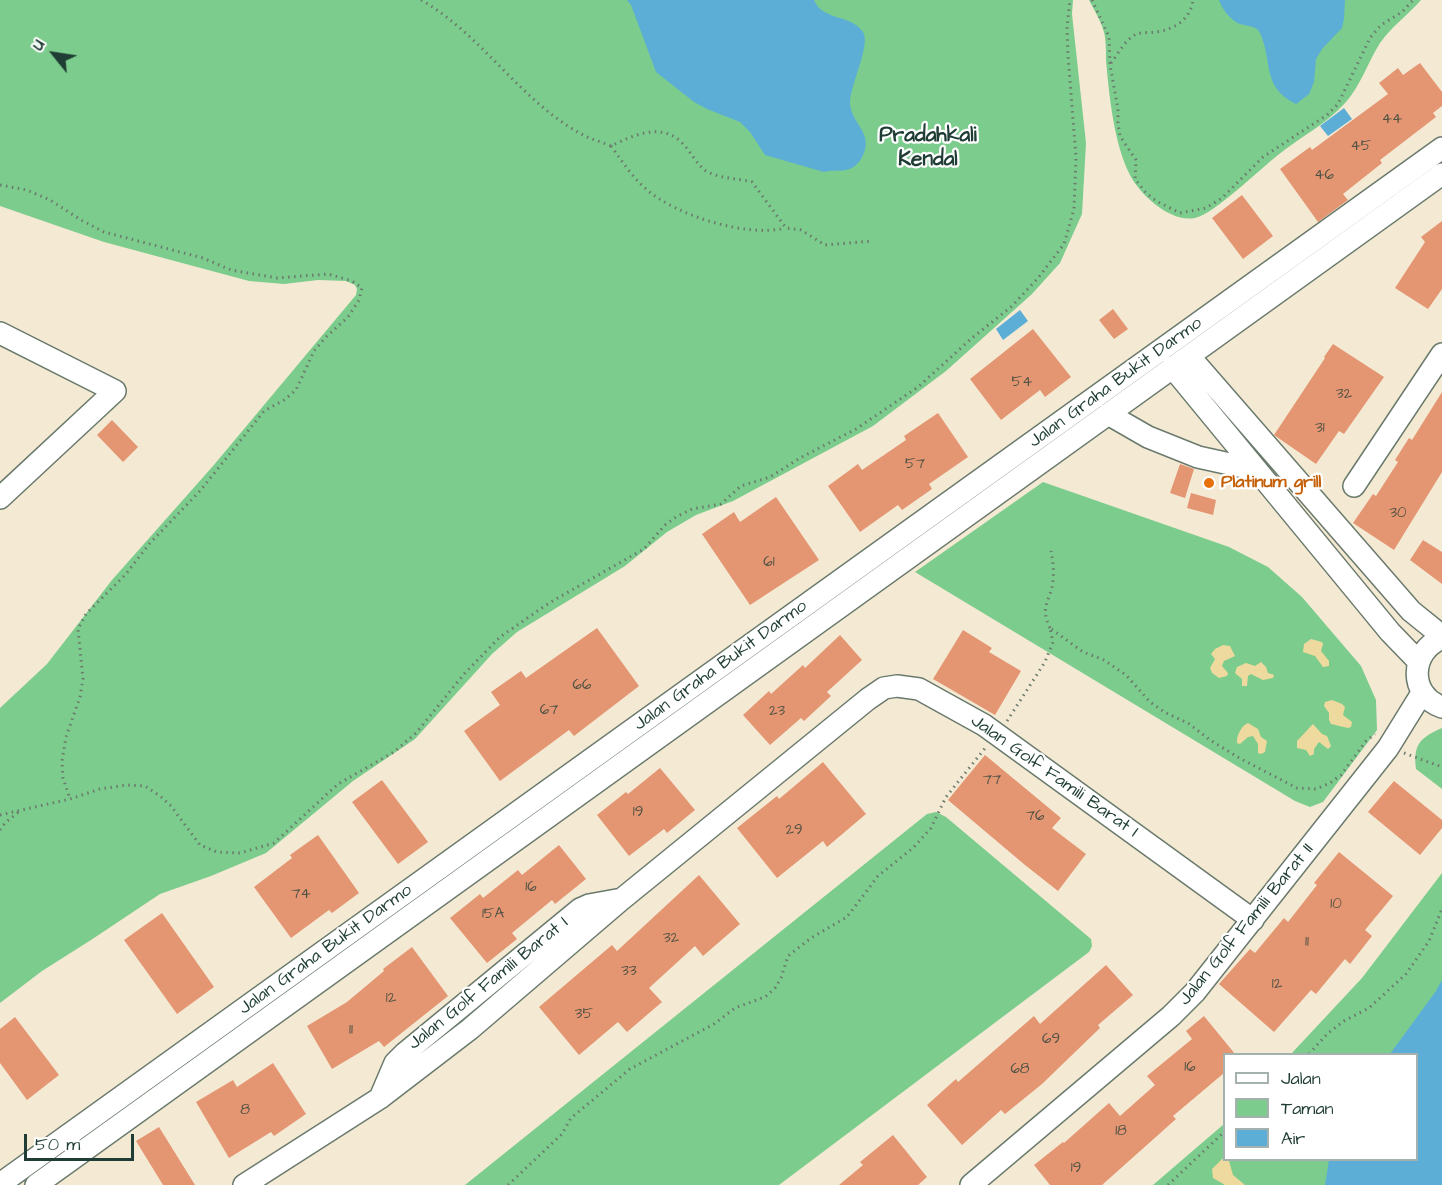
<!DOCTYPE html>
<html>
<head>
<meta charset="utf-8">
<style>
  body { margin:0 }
  #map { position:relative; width:1442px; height:1185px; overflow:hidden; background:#f4ead4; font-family:"Architects Daughter",sans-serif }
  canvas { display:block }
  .legend { position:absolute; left:1223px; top:1053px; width:195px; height:108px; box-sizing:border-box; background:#fff; border:2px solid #a5b1ae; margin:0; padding:8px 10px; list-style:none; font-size:18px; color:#1f3d34 }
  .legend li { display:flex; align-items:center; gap:12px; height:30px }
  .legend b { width:30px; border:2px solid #a5b1ae }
  .north { position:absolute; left:24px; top:24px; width:60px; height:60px; -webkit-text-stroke:4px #fff; paint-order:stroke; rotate:300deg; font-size:16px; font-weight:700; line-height:24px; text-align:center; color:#1f3d34 }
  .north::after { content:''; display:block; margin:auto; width:21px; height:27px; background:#1f3d34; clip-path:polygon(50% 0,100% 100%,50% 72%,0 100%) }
  .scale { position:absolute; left:24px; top:1134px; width:110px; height:27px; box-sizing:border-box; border:3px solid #1f3d34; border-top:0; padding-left:8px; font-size:18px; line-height:21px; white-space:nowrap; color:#1f3d34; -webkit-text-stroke:4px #fff; paint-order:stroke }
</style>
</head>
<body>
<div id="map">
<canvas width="1442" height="1185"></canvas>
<ul class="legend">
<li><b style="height:8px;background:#fff"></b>Jalan</li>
<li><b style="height:16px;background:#7ccc8d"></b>Taman</li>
<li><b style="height:16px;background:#5caed7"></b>Air</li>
</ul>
<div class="north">U</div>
<div class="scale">50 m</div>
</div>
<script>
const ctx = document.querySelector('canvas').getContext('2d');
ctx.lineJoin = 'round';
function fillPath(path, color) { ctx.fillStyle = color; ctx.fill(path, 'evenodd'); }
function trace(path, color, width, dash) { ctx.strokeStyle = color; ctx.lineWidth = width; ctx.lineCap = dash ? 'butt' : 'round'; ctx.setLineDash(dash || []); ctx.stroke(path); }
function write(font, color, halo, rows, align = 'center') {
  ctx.font = font + ' "Architects Daughter",sans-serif'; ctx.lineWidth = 4.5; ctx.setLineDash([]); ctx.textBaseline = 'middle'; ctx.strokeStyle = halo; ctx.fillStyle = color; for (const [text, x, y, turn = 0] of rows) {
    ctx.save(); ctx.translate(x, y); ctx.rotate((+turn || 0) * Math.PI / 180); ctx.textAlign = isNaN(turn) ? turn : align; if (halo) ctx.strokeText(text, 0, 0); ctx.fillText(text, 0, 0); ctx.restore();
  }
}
fillPath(new Path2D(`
  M0,0H1073L1072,14L1086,143L1082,214L1060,263L1032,294L946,371L873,426L733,501L696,515L667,532L625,566L517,632L492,654L415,739L353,781L266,853L211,876L160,894L91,940L42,971L0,1003V708L47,664L112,580L213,466L356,295L357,289L355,285L346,281L318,280L284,284L249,281L104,242L0,206Z
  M1089,0H1421C1408,15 1391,27 1380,43C1368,62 1361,85 1346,102C1327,124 1300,137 1278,155C1260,169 1214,214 1195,218C1171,223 1140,195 1130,175C1114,144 1109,95 1106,60C1106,53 1106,45 1105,37C1103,24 1095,12 1089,0Z
  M1043,482L1229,547L1268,567L1302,597L1361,666L1376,700L1377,730L1323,802L1310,807L1295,801L915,572Z
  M1442,728V789L1416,769C1413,744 1420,738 1442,728Z
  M936,812L946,817L1091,939L1092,946L1089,952L779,1185H465L927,814Z
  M1442,873V1185H1153L1224,1124V1160H1416V1054H1291L1362,978Z`), '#7ccc8d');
fillPath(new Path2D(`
  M1311,639L1322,642L1323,644L1321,651L1329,661V666L1323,667L1315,656L1303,652L1304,644Z
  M1223,645L1230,646L1235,656L1224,661L1222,666L1228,673L1227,676L1219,678L1212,673L1210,668L1215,659L1211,654L1215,649Z
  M1261,662L1266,667L1268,673L1274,675L1273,678L1263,680L1251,674L1248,676L1247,686H1242V679L1235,673L1237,667L1246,663L1255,666Z
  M1332,700L1342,704L1345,707L1343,715L1352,722L1351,727L1348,728L1331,724L1329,720V713L1324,706L1325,702Z
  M1248,723L1258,729L1261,737L1267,741L1265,752L1261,754L1258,753V744L1253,736L1248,737L1240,744L1237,743C1236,736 1242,725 1248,723Z
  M1313,724L1322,734L1327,736L1331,746L1328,749L1319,742L1314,749V754L1310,756L1306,750L1297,748V741Z
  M1222,1159L1229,1161L1233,1175L1245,1185H1225L1213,1178L1212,1169Z`), '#eeda9e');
fillPath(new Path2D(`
  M627,0H814C822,21 851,14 863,32C871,45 850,85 850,103C851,125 876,133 861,159C850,176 837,168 824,172L765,155L750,132L740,122L707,109L694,102L656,72L631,5Z
  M1219,0H1345L1344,19L1342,28L1322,49L1316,59L1314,82L1309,94L1296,104C1261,87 1273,61 1260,33C1256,24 1243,27 1236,22C1228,17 1222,8 1219,0Z
  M1344,108L1352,119L1328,136L1320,126Z
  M1020,310L1028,321L1003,340L996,329Z
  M1442,980V1185H1325L1329,1160H1416V1054H1390L1436,991Z`), '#5caed7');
fillPath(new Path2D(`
  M1420,63L1442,92V106L1433,113L1436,117L1380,160L1382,163L1343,194L1348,200L1318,222L1280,169L1310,147L1312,150L1388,94L1379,83L1398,68L1403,75Z
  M1242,195L1273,236L1243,259L1212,218Z
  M1442,221V289L1428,309L1395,288L1425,242L1421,237Z
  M1113,309L1128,329L1114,339L1099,320Z
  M1033,329L1071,377L1045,397L1040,390L1001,420L970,379Z
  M1333,344L1384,377L1344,434L1339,431L1316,464L1274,435L1325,358L1324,357Z
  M1442,392V472L1394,550L1353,523L1373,494L1376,496L1398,462L1395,460L1409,438L1412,440Z
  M938,413L968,457L929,484L932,489L902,510L898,505L860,532L828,486L858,464L862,470L906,440L904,436Z
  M112,420L138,447L123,462L97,435Z
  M1180,464L1194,469L1185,498L1170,493Z
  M1191,493L1216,500L1213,515L1187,508Z
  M776,497L819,560L750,605L702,534L734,512L740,522Z
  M1423,540L1442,552V584L1410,560Z
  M597,628L639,686L574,736L569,730L500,781L464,731L500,705L491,692L521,671L526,678Z
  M963,630L992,648L989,652L1021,671L995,715L933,679Z
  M840,635L862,660L827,692L831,696L804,721L801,718L770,745L743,715L769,691L771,694L803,665L805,668Z
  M985,755L1061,818L1052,828L1086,854L1058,891L1025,865L948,800Z
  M823,762L866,814L827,847L823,841L777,878L737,828L777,796L779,799Z
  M660,768L695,810L667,833L664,829L629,856L597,815L626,792L628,794Z
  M382,780L428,842L398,864L352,802Z
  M1394,781L1442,820V828L1420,855L1368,812Z
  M318,835L359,893L332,913L329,910L291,938L254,887L292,858L290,855Z
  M559,845L586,879L555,904L552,900L512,933L517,939L487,963L450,918L480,894L483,898L518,870L522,875Z
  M1339,852L1393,896L1365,930L1372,936L1350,964L1345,959L1316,994L1311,990L1274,1032L1219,984L1250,949L1255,953L1284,918L1288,922L1317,885L1314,883Z
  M699,875L740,924L703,956L695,946L649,988L662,1002L627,1032L618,1022L579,1055L539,1007L612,945L617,951Z
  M162,913L214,987L177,1014L124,940Z
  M412,947L448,996L384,1047L379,1041L332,1069L307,1026L347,1002L384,971L383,969Z
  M1106,965L1133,995L1098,1025L1100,1028L1042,1084L1005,1114L1001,1110L962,1145L927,1105L956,1079L958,1082L1034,1016L1040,1024Z
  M1204,1016L1235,1054H1224V1073L1173,1116L1176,1119L1102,1185H1050L1034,1165L1063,1142L1064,1143L1109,1103L1120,1116L1155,1085L1147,1076L1192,1039L1186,1031Z
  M15,1017L59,1075L27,1100L0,1063V1029Z
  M273,1063L306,1114L274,1136L271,1132L229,1158L196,1102L233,1080L237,1087Z
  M159,1127L195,1185H163L136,1141Z
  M893,1135L927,1177L918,1185H839L863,1165L860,1162Z`), '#e49572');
const minor = new Path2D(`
  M0,333L115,391L0,498
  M1189,356L1411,611L1442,636
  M1172,367L1390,632L1418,661
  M1108,414L1148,437L1198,457L1257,470
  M1354,486L1442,354
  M1442,638C1410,651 1408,695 1442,707
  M380,1098L395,1063L405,1053L580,909L589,905L622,899
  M0,1184L1442,148
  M36,1185L1442,174
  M244,1185L380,1098L470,1029L622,899L868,699L884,688L897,686L919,689L984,725L1253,920
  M971,1185L1171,1016L1195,992L1388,748L1422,693`);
trace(minor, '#6a7a6c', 24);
trace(new Path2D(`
  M421,0C483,35 521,103 585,136C593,140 602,142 611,146C631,136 661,122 681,142C691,151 695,163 706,171C720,179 737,178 752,182L786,228L801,230L825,245L872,241
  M1092,0L1109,37L1110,65L1118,109V123L1120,136L1136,160L1135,179L1146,193L1158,202L1180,213L1206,208L1222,198L1263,157L1327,115L1338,104L1370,38L1381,25L1402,12L1413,0
  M1111,63C1118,54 1126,38 1137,34C1142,32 1150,33 1156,32C1175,29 1190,20 1193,0
  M611,146C622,161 632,177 646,189C675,215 747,238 785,228
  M0,185L27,190L50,200L81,220L104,232L203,258L231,270L277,278L328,274L352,281L362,288L359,300L348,317L325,338L314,351L296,390L284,400L264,411L200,491L150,543L126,574L86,614L78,629L83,679L80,697L66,737L62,761L63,778L70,799
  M1050,628C1039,605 1051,601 1053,581C1054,571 1053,561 1051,551
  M1007,721L1045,662L1053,642L1050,628L1083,652L1104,660L1126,675L1150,702L1166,713L1188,723L1210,740L1241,759L1297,788L1316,789L1330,783L1341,775L1366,741L1375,734
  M1404,753L1442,767
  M0,815L70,799L100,789L126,785L145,786L160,796L171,806L200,845L217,852L240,853L274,843L338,784L394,752L416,733L465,673L500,637L549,603L644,549L665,525L676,517L692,509L721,504L741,486L770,477L800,458L856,429L918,387L972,338L1012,306L1038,278L1064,244L1074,209L1076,157L1068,56L1067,27L1070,0
  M0,830L5,823L21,810
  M1309,1054L1328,1033L1344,1021L1369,1008L1406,974L1429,941L1442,909
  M508,1185L562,1134L571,1118L630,1069L714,1024L735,1008L765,997L775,988L781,978L788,956L811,938L847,917L878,876L913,848L931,828L946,797L986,747
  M1168,1185L1224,1132`), '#6a7a6c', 3, [1.5, 4.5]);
trace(minor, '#fff', 21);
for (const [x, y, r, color] of [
  [1209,483,6,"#e8710a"]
]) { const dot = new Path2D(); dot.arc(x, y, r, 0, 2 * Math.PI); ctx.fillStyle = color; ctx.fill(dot); trace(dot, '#fff', 2); }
write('15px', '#505344', null, [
  ["44",1392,120],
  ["45",1361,147],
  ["46",1324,176],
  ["54",1022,383],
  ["32",1344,395],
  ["31",1320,429],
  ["57",915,465],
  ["30",1398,514],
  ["61",769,563],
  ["66",582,686],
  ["67",549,711],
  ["23",777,712],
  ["77",992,781],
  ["19",638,813],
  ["76",1035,817],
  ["29",794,831],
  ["16",531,888],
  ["74",301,895],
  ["10",1336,905],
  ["15A",493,915],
  ["32",671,939],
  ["11",1307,943],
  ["33",629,972],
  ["12",1277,985],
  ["12",391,999],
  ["35",584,1015],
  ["11",351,1031],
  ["69",1051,1040],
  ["16",1190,1068],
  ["68",1020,1070],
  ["8",245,1111],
  ["18",1121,1132],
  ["19",1076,1169]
]);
write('18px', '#1f3d34', '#fff', [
  ["Jalan Graha Bukit Darmo",1116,383,-36],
  ["Jalan Graha Bukit Darmo",721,666,-36],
  ["Jalan Golf Famili Barat I",1054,777,35],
  ["Jalan Golf Famili Barat II",1247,925,-51],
  ["Jalan Graha Bukit Darmo",326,950,-36],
  ["Jalan Golf Famili Barat I",489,984,-39]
]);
write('bold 18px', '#c56008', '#fff', [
  ["Platinum grill",1221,483]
], 'left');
write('bold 21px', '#1f3d34', '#fff', [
  ["Pradahkali",928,137],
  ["Kendal",928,161]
]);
</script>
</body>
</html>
